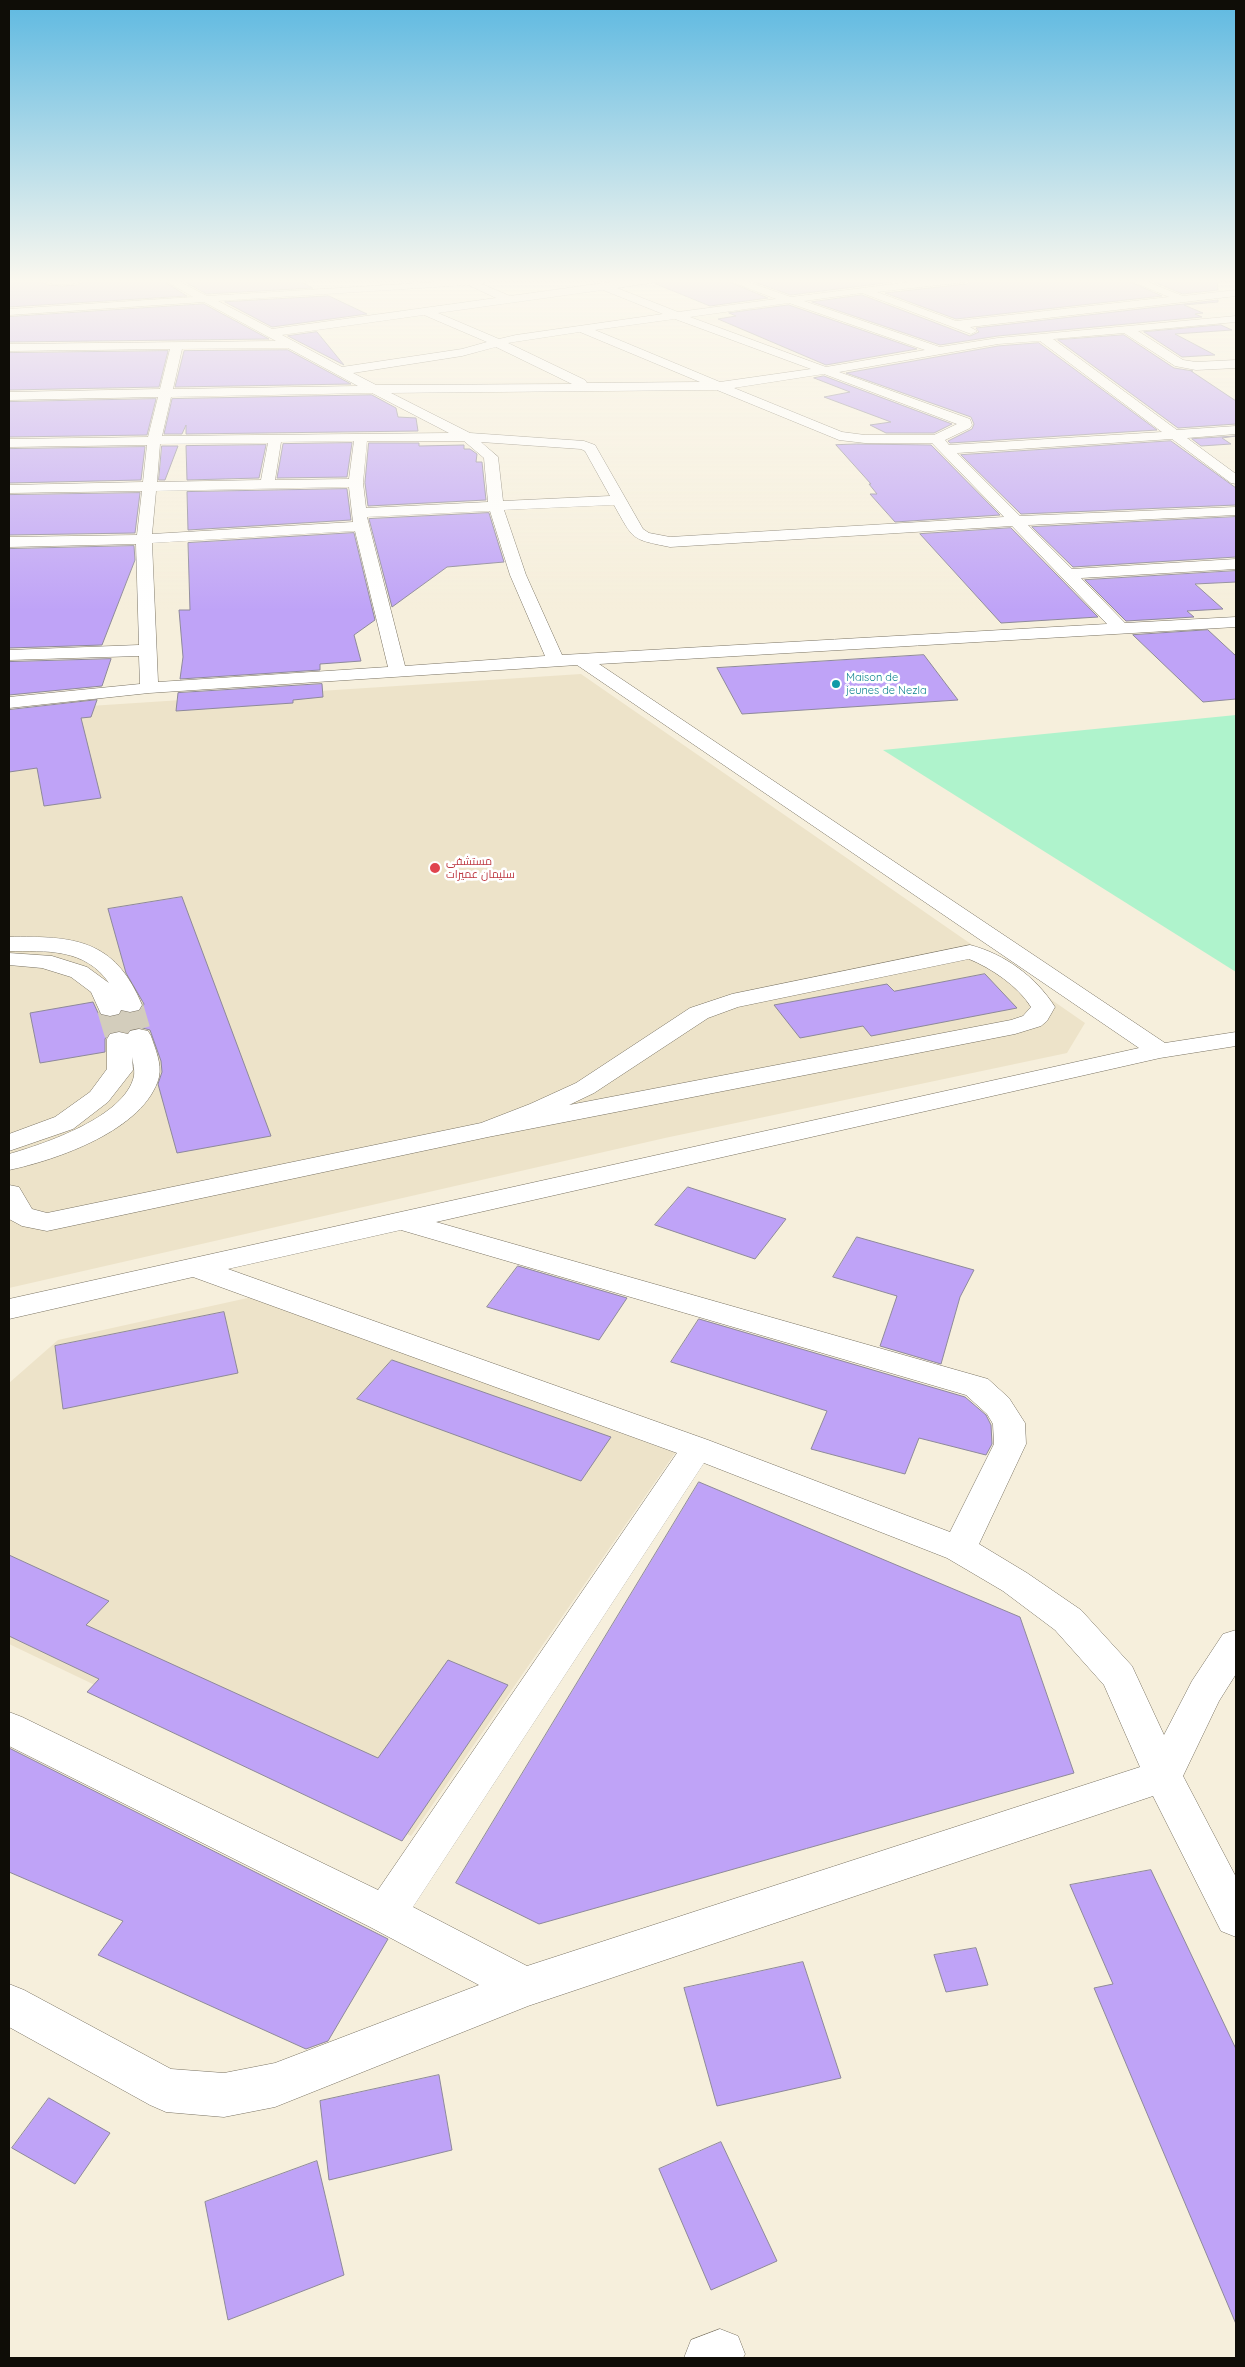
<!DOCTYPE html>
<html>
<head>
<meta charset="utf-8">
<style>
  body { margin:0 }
  #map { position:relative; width:1245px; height:2367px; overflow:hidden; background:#f6efdc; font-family:Quicksand,sans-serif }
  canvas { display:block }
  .frame { position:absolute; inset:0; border:10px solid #0f0d07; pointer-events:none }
</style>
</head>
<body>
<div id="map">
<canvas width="1245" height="2367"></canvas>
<div class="frame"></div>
</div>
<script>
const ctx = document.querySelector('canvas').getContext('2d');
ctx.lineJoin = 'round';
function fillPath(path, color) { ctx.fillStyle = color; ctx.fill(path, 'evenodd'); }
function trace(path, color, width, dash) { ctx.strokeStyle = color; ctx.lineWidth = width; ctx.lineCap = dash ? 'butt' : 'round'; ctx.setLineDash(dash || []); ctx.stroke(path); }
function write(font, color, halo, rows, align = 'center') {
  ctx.font = font + ' Quicksand,Cairo,sans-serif'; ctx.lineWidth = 5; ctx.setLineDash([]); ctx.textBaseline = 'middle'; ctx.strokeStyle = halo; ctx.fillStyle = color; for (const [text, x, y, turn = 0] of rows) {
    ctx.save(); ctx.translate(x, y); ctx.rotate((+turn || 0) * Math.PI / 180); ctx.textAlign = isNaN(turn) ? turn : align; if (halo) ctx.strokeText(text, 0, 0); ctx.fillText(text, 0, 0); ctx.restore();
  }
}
fillPath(new Path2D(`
  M581,674L1085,1023L1067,1053L665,1138L9,1288V714L59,708Z
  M252,1297L675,1453L411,1836L9,1644V1383L58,1340Z`), '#ede3c9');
fillPath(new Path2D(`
  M1236,715V972L883,750Z`), '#aff3cc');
const building = new Path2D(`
  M9,279H36L48,285L62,286L77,285L89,279H160L187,296L9,307Z
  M180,279H295L313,288L207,294Z
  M664,279H722L768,298L710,306L656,284Z
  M746,279H916L791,295Z
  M973,279H1124L1162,296L956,319L885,293L966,284Z
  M1147,279H1217L1218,290L1183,294Z
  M862,295L970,336L979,332L976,328L1218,300V302L1184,305L1203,313L1195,314L1202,317L998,336L940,345L812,302Z
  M329,296L367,314L272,327L225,302Z
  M204,304L269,339L9,342V317Z
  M789,305L917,349L826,365L718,319L736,316L729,313Z
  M1221,325L1232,330L1175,334L1215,355L1182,357L1144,332Z
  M317,332L344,365L288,336Z
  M1124,335L1174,368L1193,371H1191L1236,401V424L1178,428L1058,340Z
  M1039,343L1157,430L950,443L948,441L972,429L974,424L971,417L846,373L998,346Z
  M288,350L351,384L175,387L184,351Z
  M168,351L159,387L9,390V353Z
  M824,376L952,424L934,433H886L870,425L891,422L824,397L850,392L814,378Z
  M372,395L396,408L398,417L416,418L418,431L186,434V425L182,434H164L172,399Z
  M156,399L147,435L9,437V402Z
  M1236,436L1222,438L1231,444L1201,446L1192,439Z
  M1171,441L1236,488V505L1021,514L961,455Z
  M352,443L347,477L277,478L283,444Z
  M369,443H419V446L464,445V449H470L477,454L476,462H482L486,500L368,506L365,483Z
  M857,444L931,445L1000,515L895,522L870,494H877L869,484H871L836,445Z
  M266,445L259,478L187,480L186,446Z
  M162,446H178L165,480H159Z
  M145,447L141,480L9,483V449Z
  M347,489L351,520L188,530L187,492Z
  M140,493L135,533L9,535V495Z
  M489,513L504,562L447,567L392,607L369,519Z
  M1236,517V557L1073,567L1032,527Z
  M1011,528L1098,617L1001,623L920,534Z
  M354,533L375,620L354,635L361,661L320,664V670L180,679L183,657L179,610H190L188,543Z
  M134,546L135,560L102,645L9,648V549Z
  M1236,571V582L1195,584L1223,609L1187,611L1194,617L1126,621L1085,580Z
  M1208,630L1236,656V699L1203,702L1133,635Z
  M924,655L958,700L742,714L717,668Z
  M111,659L102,686L9,695V662Z
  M322,684L323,697L293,700V703L176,711L178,693Z
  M97,700L91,717L81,718L101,798L44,806L37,768L9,772V710Z
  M182,897L271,1136L177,1153L158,1084L162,1072L161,1061L150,1030L139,1027L127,1032L119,1030L110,1032L105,1039V1052L40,1063L30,1013L93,1002L99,1015L110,1018L119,1016L122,1012L130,1014L141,1011L144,1004L126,973L108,909Z
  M985,974L1017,1008L871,1036L863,1026L800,1038L774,1005L887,984L894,991Z
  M688,1187L786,1219L755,1259L655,1225Z
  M857,1237L974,1270L960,1297L941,1364L880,1346L897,1296L833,1277Z
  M518,1266L627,1298L599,1340L487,1307Z
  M224,1312L238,1373L63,1409L55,1346Z
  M699,1319L965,1397L986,1415L991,1425L992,1444L986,1455L919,1438L905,1474L811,1449L827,1411L671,1362Z
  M392,1360L611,1437L581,1481L357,1399Z
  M699,1482L1020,1617L1074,1773L539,1924L456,1883Z
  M9,1555L109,1601L86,1625L378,1758L448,1660L508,1685L402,1841L87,1692L99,1679L9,1636Z
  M9,1748L388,1939L328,2041L306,2049L98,1955L123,1921L9,1872Z
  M1151,1870L1236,2049V2324L1094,1988L1113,1984L1070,1885Z
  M976,1948L988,1985L946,1992L934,1955Z
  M803,1962L841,2078L717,2106L684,1988Z
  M439,2075L452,2150L329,2180L320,2101Z
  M49,2098L110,2133L75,2184L12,2148Z
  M721,2142L777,2261L711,2290L659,2169Z
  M317,2161L344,2275L228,2320L205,2202Z`);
fillPath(building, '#bfa3f7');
trace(building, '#8e899a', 1);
trace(new Path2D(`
  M130,1005L139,1036
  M110,1009L119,1039`), '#d3cdbc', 26, [26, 13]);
const minor = new Path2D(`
  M38,279H87C77,286 48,286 38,279Z
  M162,279H175L207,296L485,279L486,281L482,284L510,296L632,279H662L657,282L617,288L678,312L776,299L724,279H740L791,297L933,279H971L966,282L877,292L956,321L1169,297L1126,279H1141L1183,296L1236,290V296L970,327L977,331L971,334L862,293L804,301L940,347L998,338L1236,316V322L1138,331L1183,360L1196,362L1236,360V368L1196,370L1175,366L1124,333L1053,339L1177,430L1236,426V434L1187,438L1236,474V484L1231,483L1172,439L957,453L1020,516L1236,507V515L1028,525L1072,569L1236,559V569L1081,578L1125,623L1236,617V627L599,664L1165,1043L1236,1032V1046L1160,1058L436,1222L988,1379L1009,1398L1025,1423L1026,1444L979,1544L1027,1573L1081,1610L1132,1666L1164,1735L1192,1681L1223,1634L1236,1630V1674L1219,1701L1183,1776L1236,1877V1937L1221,1931L1153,1796L528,2006L275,2107L224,2117L166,2112L150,2105L9,2027V1984L24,1990L171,2069L224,2073L275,2063L479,1985L370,1927L9,1746V1712L22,1717L378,1890L677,1453L193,1277L9,1319V1299L1139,1048L577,665L149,693L9,708V697L140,684L139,656L9,660V650L139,645L136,544L9,547V537L137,535L142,491L9,493V485L143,482L147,445L9,447V439L148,437L158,397L9,400V392L160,389L170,349L9,351V344L276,341L204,302L9,315V309L193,297ZM468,285L496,298L272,329L218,301ZM603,290L663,314L516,335L499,339L438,313ZM789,303L925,350L826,367L690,317ZM424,315L487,342L462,349L342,367L282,335ZM675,319L811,369L720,382L595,330ZM580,332L700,382L587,383L585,380L508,343ZM1040,341L1162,432L949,445L945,440L970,428L972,425L970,419L839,372L998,344ZM496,347L572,384L376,385L353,373L462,356ZM288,348L358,386L173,389L182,349ZM824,374L957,424L934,435H865L842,432L734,388ZM717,390L839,440L865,443H932L1004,517L670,537L649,533L643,529L595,445L584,441L470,433L391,393ZM372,393L449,433L162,436L171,397ZM354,441L349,479L275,480L281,442ZM367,441H464L484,458L488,502L366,508L363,483ZM481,442L581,449L585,451L610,496L503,501L498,457ZM268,443L261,480L157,482L160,444ZM349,487L353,522L152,534L156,491ZM614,505C634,540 630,539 670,547L1012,526L1107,624L562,655L526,575L504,510ZM490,511L510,575L545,656L405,666L367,517ZM355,531L388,667L158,682L152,543ZM401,1230L966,1395L987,1414L993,1424L994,1444L950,1532L708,1440L228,1269ZM704,1463L947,1558L1003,1591L1055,1630L1104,1685L1140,1767L527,1966L413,1907Z
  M9,937C74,936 115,939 142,1005L139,1010L130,1012L121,1010L119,1014L110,1016L101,1014L91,992L71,977L42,968L9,965V953L52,956L87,967L109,983C85,948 46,951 9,951Z
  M970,945C1005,954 1036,977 1055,1007L1047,1021L1041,1026L1015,1034L488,1137L47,1231L22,1226L9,1219V1185L19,1187L32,1209L47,1213L481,1123L530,1104L576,1083L690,1008L732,994ZM969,959C991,968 1018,986 1031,1007L1023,1016L1011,1020L569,1105L594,1093L708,1018L738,1007Z
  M139,1029L148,1031L151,1036C155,1048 162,1064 159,1077C145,1130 56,1160 9,1170V1154C44,1144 125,1117 134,1076C135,1070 133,1063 132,1057L133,1070L108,1102L73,1129L9,1151V1134L55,1117L90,1092L107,1069V1039L110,1034L119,1032L128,1034L130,1031Z
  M720,2329L738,2336L745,2354L743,2358H684L691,2340Z`);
trace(minor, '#7a7363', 1);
fillPath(minor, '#fff');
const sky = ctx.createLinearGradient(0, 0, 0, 611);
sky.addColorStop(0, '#5eb9e1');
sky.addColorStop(0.46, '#fbf8ef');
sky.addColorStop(1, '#fbf8ef00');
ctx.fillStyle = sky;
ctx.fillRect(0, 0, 1245, 611);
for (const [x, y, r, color] of [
  [836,684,5,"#0f9aa8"],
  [435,868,6,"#e0444e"]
]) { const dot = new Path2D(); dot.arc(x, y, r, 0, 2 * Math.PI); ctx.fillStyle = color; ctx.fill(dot); trace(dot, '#fff', 2); }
write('11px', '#0d838f', '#fff', [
  ["Maison de",846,678],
  ["jeunes de Nezla",846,691]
], 'left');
write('11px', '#be3a42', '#fff', [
  ["مستشفى",446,862],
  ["سليمان عميرات",446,875]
], 'left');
</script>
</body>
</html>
